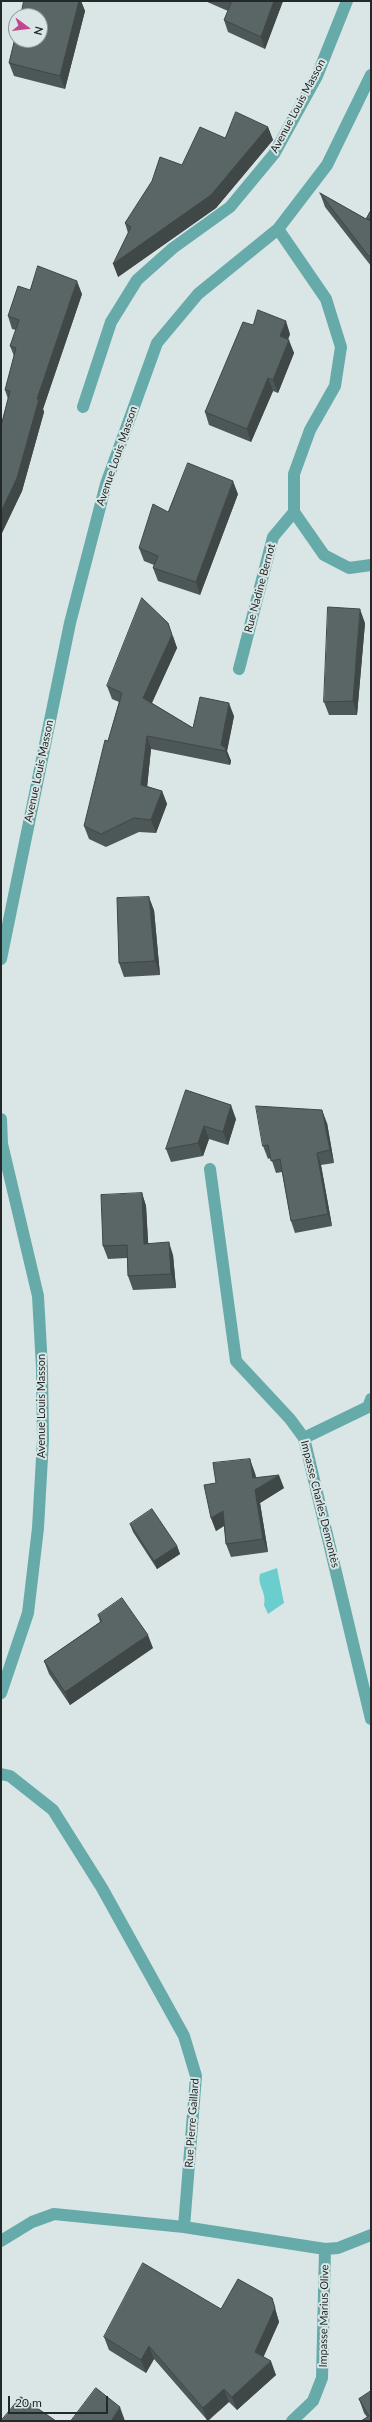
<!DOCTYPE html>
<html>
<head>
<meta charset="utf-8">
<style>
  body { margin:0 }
  #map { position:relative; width:372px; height:2422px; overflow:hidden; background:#dae6e6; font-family:Lato,sans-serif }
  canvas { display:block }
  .frame { position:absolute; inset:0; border:2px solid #232828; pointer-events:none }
  .north { position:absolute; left:8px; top:8px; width:40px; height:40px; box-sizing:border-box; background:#dae6e6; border:1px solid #919a9a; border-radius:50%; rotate:105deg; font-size:11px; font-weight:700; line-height:16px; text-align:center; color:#232828 }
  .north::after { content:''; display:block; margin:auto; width:14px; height:18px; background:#c34591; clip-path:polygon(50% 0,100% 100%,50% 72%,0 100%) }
  .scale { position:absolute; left:8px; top:2396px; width:100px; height:18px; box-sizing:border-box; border:2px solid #232828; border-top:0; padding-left:5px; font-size:12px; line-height:14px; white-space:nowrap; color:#232828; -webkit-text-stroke:3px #dae6e6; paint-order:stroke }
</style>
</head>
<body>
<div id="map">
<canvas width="372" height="2422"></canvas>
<div class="frame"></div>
<div class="north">N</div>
<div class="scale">20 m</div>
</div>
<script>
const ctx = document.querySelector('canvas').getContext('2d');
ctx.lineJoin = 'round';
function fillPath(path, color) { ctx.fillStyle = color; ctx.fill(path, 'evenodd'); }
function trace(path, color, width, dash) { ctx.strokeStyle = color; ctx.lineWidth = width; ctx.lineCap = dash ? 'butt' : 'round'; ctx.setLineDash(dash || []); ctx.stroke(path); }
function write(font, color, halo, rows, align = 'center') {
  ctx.font = font + ' Lato,sans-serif'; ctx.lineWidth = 4; ctx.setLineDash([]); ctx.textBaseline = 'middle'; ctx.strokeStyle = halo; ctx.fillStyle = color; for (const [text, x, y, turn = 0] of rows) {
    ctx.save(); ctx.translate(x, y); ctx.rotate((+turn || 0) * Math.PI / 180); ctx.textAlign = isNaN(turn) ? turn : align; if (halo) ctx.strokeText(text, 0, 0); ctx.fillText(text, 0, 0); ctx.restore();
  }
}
fillPath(new Path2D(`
  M277,1568L284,1603L268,1614L264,1605C267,1592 257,1586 260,1574Z`), '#6acdce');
trace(new Path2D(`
  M278,229L326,299L341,347L335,386L310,430L294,474V512L324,555L349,568L371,565
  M83,407L111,322L137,280L173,248L230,207L274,154L317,76L347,1
  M239,669L273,537L294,512
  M1,959L70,623L106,484L157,343L198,294L278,229L327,165L371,75
  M1,1119L2,1144L38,1296L42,1368L43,1440L38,1528L28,1613L1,1693
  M210,1169L236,1361L290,1419L304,1438L371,1719
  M304,1438L368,1407L371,1399
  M1,1774L10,1776L53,1810L102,1888L184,2036L196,2076L184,2227L325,2249L338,2248L371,2235
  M1,2241L32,2222L54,2214L184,2227
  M292,2421L313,2401L322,2378L325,2249`), '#6aa', 12);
fillPath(new Path2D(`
  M24,1H81L85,11L65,89L14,76L9,63Z
  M205,1H283L265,49L228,32L224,20L228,11Z
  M268,127L273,140L216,208L118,277L128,233L125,223L182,165L225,138Z
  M320,193L366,219L371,210V266L325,207Z
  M30,290L82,294L43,409L44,412L22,491L1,535V426L8,399L5,390L14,356L10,346L16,330L12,329L8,316Z
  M253,325L290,334L288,340L294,353L278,393L273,391L251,442L209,425L205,412Z
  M238,494L200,595L158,581L153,568L154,565L144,561L139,548L168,512Z
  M365,623L357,715H329L324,702Z
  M173,636L177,648L152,703L193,728L234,716L227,751L231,761L230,765L151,749L147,786L162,791L167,804L156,833L139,832L106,847L89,839L84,826L119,702L112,699L107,686Z
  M154,910L160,975L124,977L119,963Z
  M186,1090L236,1119L228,1145L209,1139L203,1156L171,1162L166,1149Z
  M327,1123L334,1163L321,1165L332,1226L295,1233L291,1221L282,1172L276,1173L271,1158L268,1159L263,1146Z
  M142,1193L146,1206L148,1243L173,1255L176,1288L133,1290L128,1276L127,1258L108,1259L103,1246Z
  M255,1473L256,1478L284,1488L260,1503L268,1552L231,1557L226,1544L224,1526L216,1531L211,1518L216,1483Z
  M130,1524L177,1546L180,1554L157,1569L133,1532Z
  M98,1615L153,1648L70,1705L49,1674L44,1661L100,1622Z
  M272,2298L279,2322L263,2357L276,2375L237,2410L229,2402L208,2421L154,2359L146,2373L109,2350L104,2337L221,2309Z
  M371,2391V2421L367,2417L364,2413L359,2399Z`), '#4d5757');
fillPath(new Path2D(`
  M79,1H81L85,11L65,89L60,76Z
  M274,1H283L265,49L261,37Z
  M268,127L273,140L216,208L118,277L113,264Z
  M77,281L82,294L43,409L44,412L22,491L1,535V512L37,399Z
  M286,321L290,334L284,349L280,336Z
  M289,340L294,353L278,393L273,380Z
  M268,378L273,391L251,442L247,429Z
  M233,481L238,494L200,595L196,582Z
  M360,609L365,623L357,715L353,701Z
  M168,623L177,648L148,711L143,698Z
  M229,703L234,716L227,751L231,761L230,765L225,751L221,745Z
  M147,736L151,749L146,798L141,785Z
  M162,791L167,804L156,833L151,820Z
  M149,897L154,910L160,975L155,961Z
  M231,1105L236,1119L228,1145L223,1132Z
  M322,1110L327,1123L334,1163L330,1150Z
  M204,1126L209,1139L203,1156L198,1143Z
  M317,1153L321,1165L332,1226L328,1214Z
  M142,1193L146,1206L149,1257L144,1244Z
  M169,1242L173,1255L176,1288L171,1274Z
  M250,1459L255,1473L258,1488L279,1475L284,1488L260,1503L268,1552L263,1539Z
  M223,1511L227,1524L216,1531L211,1518Z
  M177,1546L180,1554L157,1569L154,1561Z
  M148,1635L153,1648L70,1705L65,1692Z
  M272,2298L279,2322L260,2365L255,2352Z
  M149,2346L154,2359L146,2373L141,2360Z
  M271,2361L276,2375L237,2410L232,2397Z
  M224,2389L229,2402L207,2421L203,2408Z
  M120,2407L125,2421H111Z`), '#3f4747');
const building = new Path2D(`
  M24,1H79L60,76L9,63L16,34V40H40V16H21Z
  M227,1H274L261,37L224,20L231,3Z
  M236,112L268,127L211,195L113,264L131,227L125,223L152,181L160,157L182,165L200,127L225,138Z
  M320,193L366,219L371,210V219H367L371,221V255L369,256Z
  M38,266L77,281L37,399H39L17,478L1,512V426L10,391L5,390L16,348L10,346L19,320L8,316L18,286L30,290Z
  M258,310L286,321L280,336L289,340L273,380L268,378L247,429L205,412L243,322L253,325Z
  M188,463L233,481L196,582L153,568L158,556L139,548L153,504L168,512Z
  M142,598L168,623L172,635L143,698L193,728L200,697L229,703L221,745L226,748L225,751L147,736L141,785L162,791L151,820L134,818L101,834L84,826L105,740L108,741L122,693L107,686Z
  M328,607L360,609L353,701L324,702Z
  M149,897L155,961L119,963L117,898Z
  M186,1090L231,1105L223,1132L204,1126L198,1143L166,1149Z
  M256,1106L322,1110L330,1150L317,1153L328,1214L291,1221L280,1159L271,1161L268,1145L263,1146Z
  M142,1193L144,1244L169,1242L171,1274L128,1276L127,1245L103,1246L101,1195Z
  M250,1459L253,1478L279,1475L255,1490L263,1539L226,1544L223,1511L211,1518L204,1485L216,1483L213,1463Z
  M152,1509L177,1546L154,1561L130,1524Z
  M122,1598L148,1635L65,1692L44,1661L102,1621L98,1615Z
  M143,2263L221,2309L238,2279L272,2298L275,2308L255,2352L271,2361L232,2397L224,2389L203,2408L149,2346L141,2360L104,2337Z
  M96,2388L120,2407L111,2421H71Z
  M371,2391V2421H361L369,2416L359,2399Z
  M21,2397L56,2421H1Z`);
fillPath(building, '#5a6565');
trace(building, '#3f4747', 1);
write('11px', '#232828', '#dae6e6', [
  ["Avenue Louis Masson",298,106,-62],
  ["Avenue Louis Masson",117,456,-71],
  ["Rue Nadine Bernot",260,588,-75],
  ["Avenue Louis Masson",39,771,-78],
  ["Avenue Louis Masson",41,1406,-90],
  ["Impasse Charles Demontès",320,1504,76],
  ["Rue Pierre Gaillard",192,2123,-86],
  ["Impasse Marius Olive",324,2316,-89]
]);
</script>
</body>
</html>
